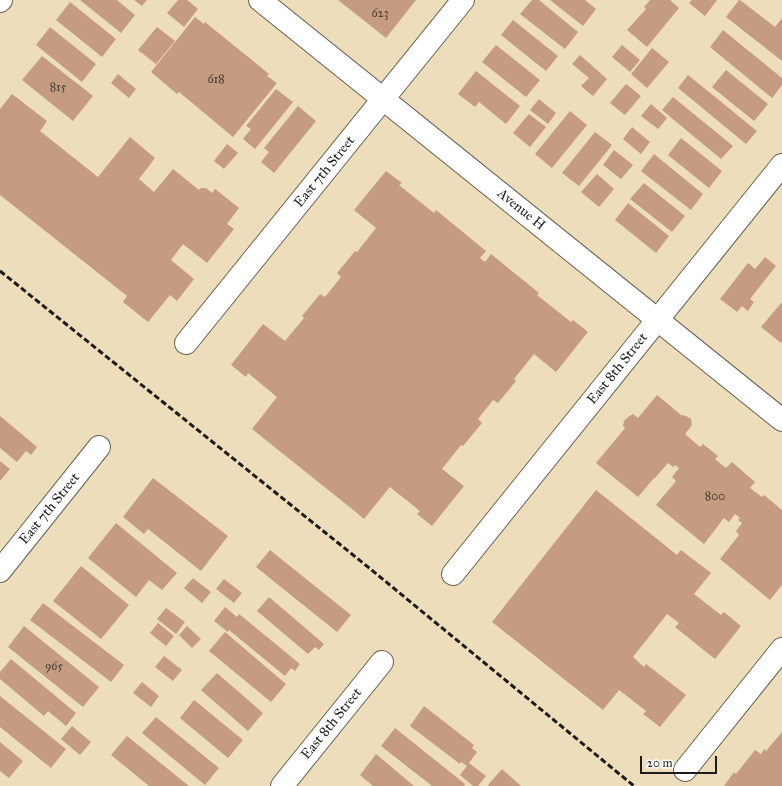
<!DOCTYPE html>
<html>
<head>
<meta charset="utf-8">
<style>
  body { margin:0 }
  #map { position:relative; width:782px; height:786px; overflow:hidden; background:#edddbb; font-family:"IM FELL Great Primer",serif }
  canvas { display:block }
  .scale { position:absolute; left:640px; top:756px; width:77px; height:18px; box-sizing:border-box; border:2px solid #1c1c1c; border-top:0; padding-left:5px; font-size:12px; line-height:14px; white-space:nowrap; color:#1c1c1c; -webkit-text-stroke:3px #fff; paint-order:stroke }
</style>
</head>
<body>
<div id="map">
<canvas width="782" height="786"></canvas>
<div class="scale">20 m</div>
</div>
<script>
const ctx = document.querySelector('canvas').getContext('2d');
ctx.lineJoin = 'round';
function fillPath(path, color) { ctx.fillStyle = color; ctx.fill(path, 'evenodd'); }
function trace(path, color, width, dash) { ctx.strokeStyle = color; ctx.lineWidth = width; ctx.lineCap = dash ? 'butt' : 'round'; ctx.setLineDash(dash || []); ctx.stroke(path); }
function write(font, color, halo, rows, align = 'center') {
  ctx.font = font + ' "IM FELL Great Primer",serif'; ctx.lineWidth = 3; ctx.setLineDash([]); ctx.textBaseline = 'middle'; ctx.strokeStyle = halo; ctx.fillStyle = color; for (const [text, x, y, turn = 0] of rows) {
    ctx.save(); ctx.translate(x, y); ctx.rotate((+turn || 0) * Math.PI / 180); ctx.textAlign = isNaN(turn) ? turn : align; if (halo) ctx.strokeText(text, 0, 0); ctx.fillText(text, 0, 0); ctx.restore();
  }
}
fillPath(new Path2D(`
  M80,0H117L135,15L121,33Z
  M134,0H147L142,6Z
  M178,0H187L198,9L184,27L167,13Z
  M338,0H416L386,38Z
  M532,0H539L578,32L565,49L520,14Z
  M550,0H585L596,9L583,26Z
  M650,0H670L679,8L647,47L627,30L646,9L644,7Z
  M692,0H717L705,16L689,3Z
  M739,0H740L775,27L782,18V61L726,17Z
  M70,2L116,39L102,57L56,20Z
  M195,17L204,24L205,22L269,74L267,76L277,83L233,137L179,92L177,94L151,72Z
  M513,20L558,56L546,71L501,35Z
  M50,27L96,64L82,82L36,45Z
  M157,27L175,41L156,64L138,50Z
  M723,30L782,78V85L772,98L710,47Z
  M496,45L540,80L526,97L482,62Z
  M622,45L640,60L630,72L612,57Z
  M652,48L669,62L647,88L631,74Z
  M580,55L607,79L593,96L581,86L589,78L572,64Z
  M42,56L93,96L73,121L22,80Z
  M726,70L768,104L754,121L712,87Z
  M476,71L520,106L506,124L479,102L475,107L458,94Z
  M118,74L136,89L129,98L111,83Z
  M688,75L757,131L746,144L678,88Z
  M626,84L641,96L625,115L610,103Z
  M276,89L293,102L255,149L243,139L251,129L246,126Z
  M12,94L47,121L40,131L98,177L130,137L155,158L139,179L154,192L173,169L199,190L201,188H206L212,193L215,189L239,208L227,224L234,229L207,263L183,244L171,260L194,279L177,301L170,295L148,322L123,302L127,296L0,195V109Z
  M673,97L733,146L721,159L662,110Z
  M539,99L556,113L548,124L530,110Z
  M651,104L667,118L658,129L641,116Z
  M298,106L316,121L274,173L261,162L269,152L264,148Z
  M570,111L587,125L552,168L535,154Z
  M529,114L546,127L530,147L513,133Z
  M632,127L650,142L641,154L623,139Z
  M595,132L612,145L579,186L562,173Z
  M681,138L722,171L709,188L668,155Z
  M227,144L238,153L224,169L214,161Z
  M614,150L633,165L621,179L603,165Z
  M654,154L703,194L691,210L641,171Z
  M386,171L402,183L399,185L434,213L436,210L486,251L480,258L485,262L491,254L539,293L537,295L571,322L573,320L588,332L556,372L534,354L514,379L516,381L498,403L493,400L478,419L482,423L463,446L461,445L442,469L464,486L432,526L417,514L420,511L390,487L364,519L357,513L252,429L277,397L248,373L246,377L231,365L263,324L285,341L304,318L302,316L320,294L325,297L341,277L337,273L355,251L357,252L376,228L354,210Z
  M597,174L614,189L599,207L581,192Z
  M644,183L685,216L672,232L630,199Z
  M628,203L669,236L656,253L615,220Z
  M765,257L776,266L750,299L754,302L748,311L742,306L737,312L720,299L748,263L755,269Z
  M782,302V341L781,343L761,327Z
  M657,395L681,415L686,416L691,419L692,425L685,434L700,447L703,444L718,456L715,459L726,468L732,462L755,482L750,488L762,497L764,495L782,510V585L770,600L720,559L739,535L736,531L742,523L738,520L740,518L735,514L729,522L724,518L704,544L656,505L676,481L672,477L679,468L675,465L673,467L668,463L655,478H654L638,497L596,463L625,428L623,426L624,421L628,417L633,414L638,418Z
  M0,416L37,447L31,455L26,451L17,462L0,448Z
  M0,461L10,469L0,481Z
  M153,478L228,536L201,571L148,529L144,534L123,517Z
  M596,490L677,555L681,550L711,573L694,594L721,615L724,612L741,626L715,659L675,627L679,623L667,614L633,657L644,667L646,664L686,695L660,727L643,714L646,711L619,690L603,710L492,622Z
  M116,523L177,573L162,590L149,580L136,597L88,558Z
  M270,550L351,615L337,632L256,567Z
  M81,566L129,605L101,639L53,601Z
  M193,578L211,592L202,603L184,588Z
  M224,579L242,593L234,603L216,589Z
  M269,597L324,644L319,650L315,647L308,654L257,611Z
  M43,603L124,665L111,682L30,620Z
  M225,607L237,617L239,614L300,664L295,671L291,668L285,676L229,630L228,632L214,621Z
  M166,608L185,622L176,634L157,619Z
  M158,623L174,636L166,646L150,633Z
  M24,626L99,687L83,707L8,647Z
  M187,626L201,639L192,648L179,635Z
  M225,632L286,684L271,702L209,651Z
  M164,656L182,670L173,681L155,667Z
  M11,659L76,713L66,726L48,711L44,716L0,679V672Z
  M217,673L263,713L248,731L201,690Z
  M142,682L159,696L151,707L133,693Z
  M0,696L66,749L51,768L0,727Z
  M194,700L243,740L228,758L180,718Z
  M424,706L474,745L472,748L477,752L469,763L486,776L478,786H473L460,775L467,766L461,762L460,764L410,726Z
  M156,717L219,768L205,785L142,733Z
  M72,726L91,742L80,755L61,739Z
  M395,728L465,784L464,786H432L381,746Z
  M782,732V786H724L734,772L736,774L755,750L761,754L764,749L766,751Z
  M127,736L189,786H149L111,755Z
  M0,742L23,761L9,778L0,771Z
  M376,754L414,786H373L360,775Z
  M502,769L521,786H489L488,785Z`), '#c59c7f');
const minor = new Path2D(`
  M260,0L782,420
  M0,1L1,0
  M186,343L463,0
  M0,571L99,447
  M453,574L782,165
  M685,770L782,649
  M282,786L382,662`);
trace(minor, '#656054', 24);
trace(minor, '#fff', 22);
trace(new Path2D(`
  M0,271L368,567L634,786`), '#1c1c1c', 3, [6, 3]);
write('12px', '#463c35', null, [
  ["623",380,14],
  ["618",216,80],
  ["815",58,88],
  ["800",715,497],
  ["965",54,667]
]);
write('14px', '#1c1c1c', '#fff', [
  ["East 7th Street",325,172,-51],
  ["Avenue H",521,210,39],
  ["East 8th Street",618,369,-51],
  ["East 7th Street",50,509,-51],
  ["East 8th Street",332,724,-51]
]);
</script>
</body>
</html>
